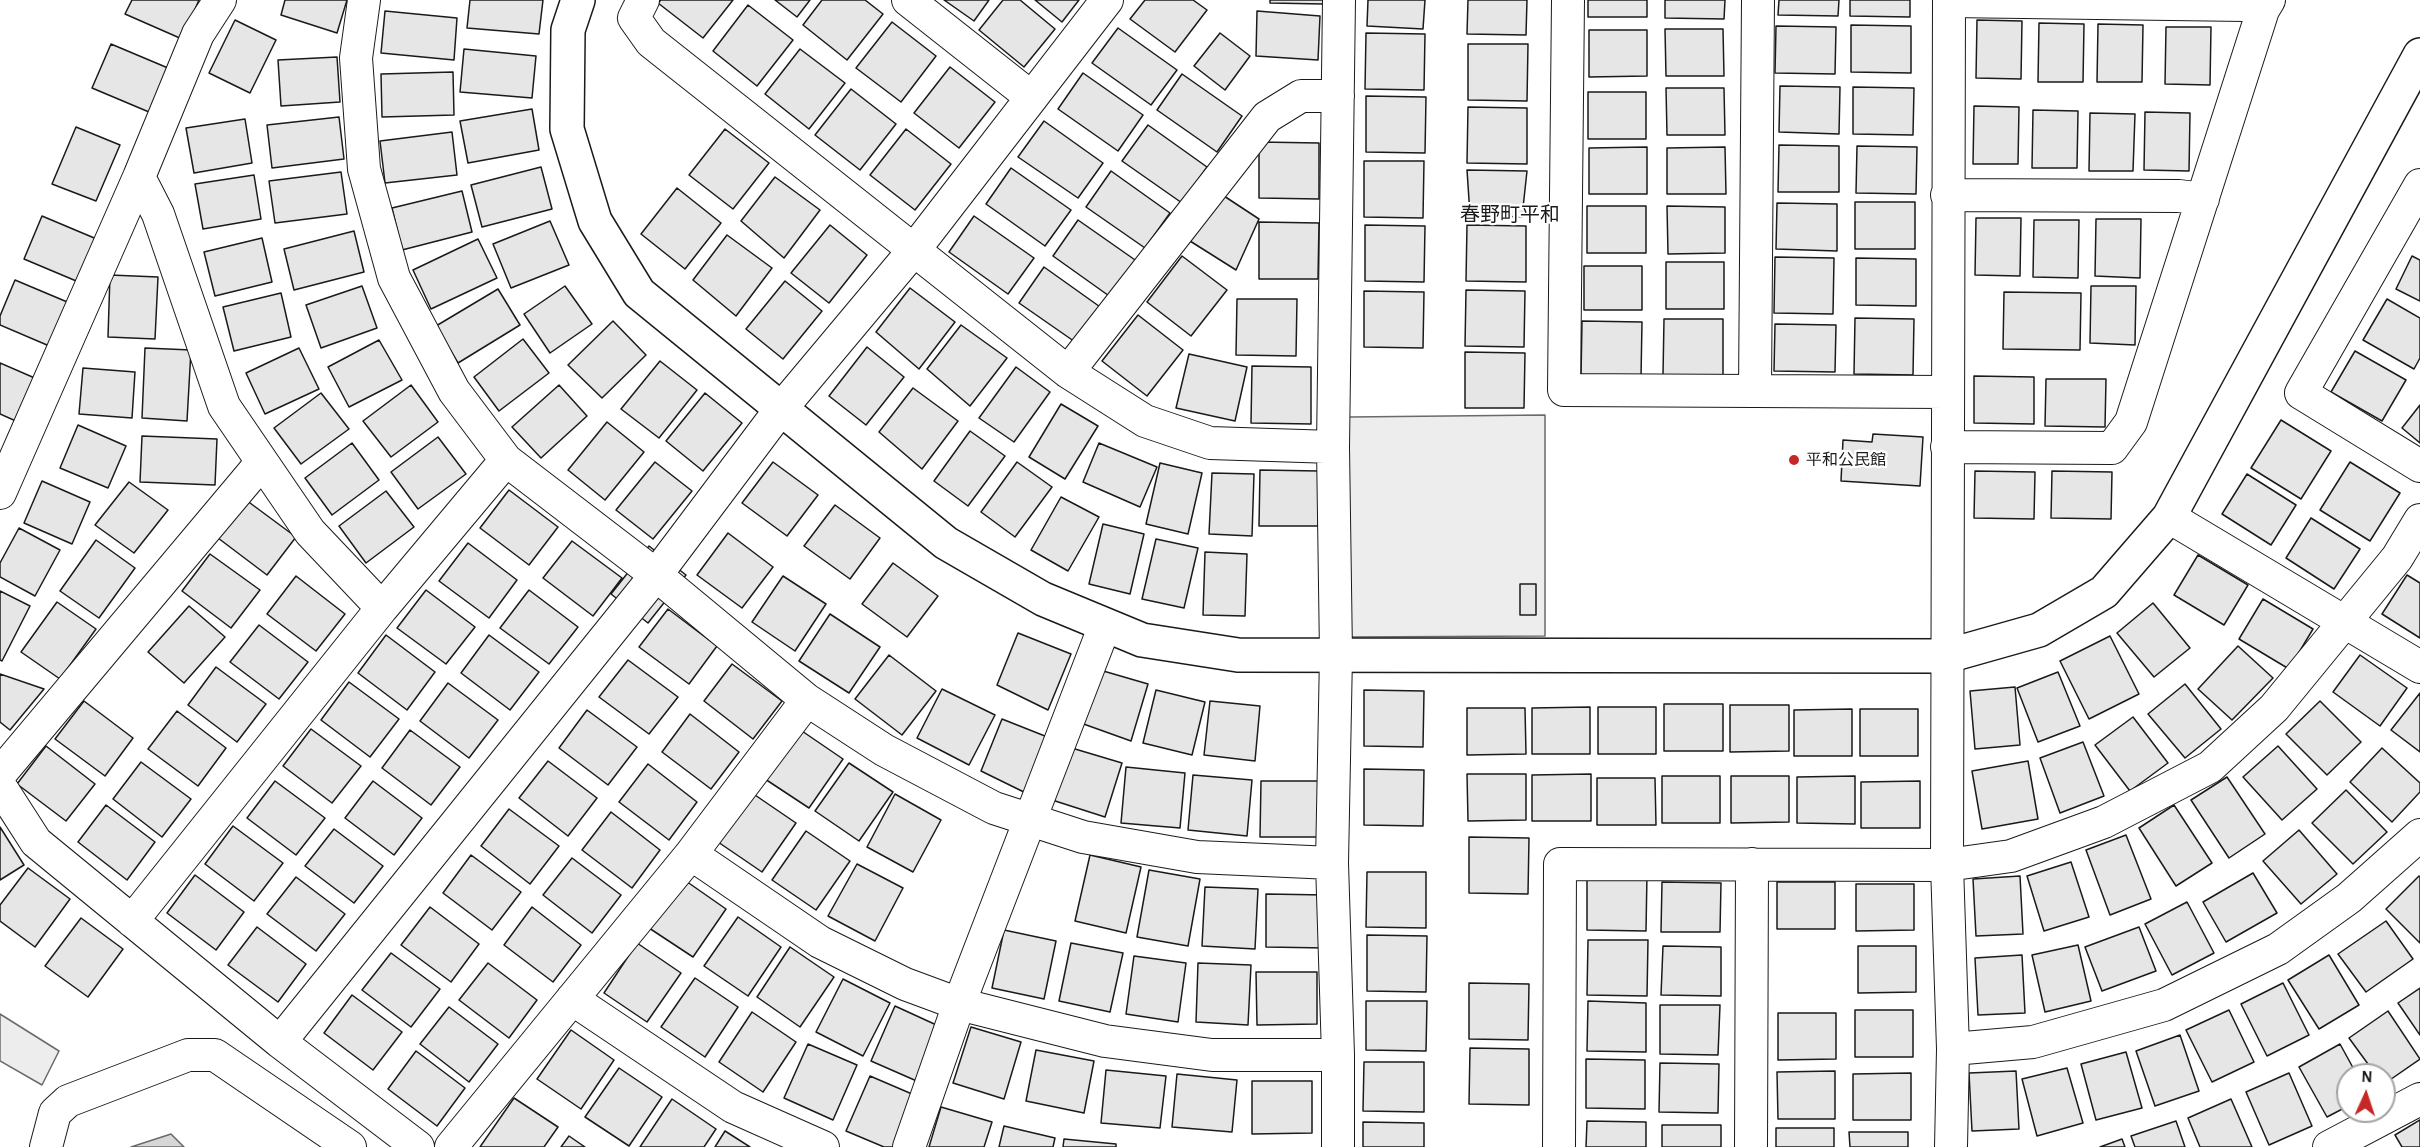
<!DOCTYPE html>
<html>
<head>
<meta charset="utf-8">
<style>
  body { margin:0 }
  #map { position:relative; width:2420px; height:1147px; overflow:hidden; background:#fff; font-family:"Alegreya Sans",sans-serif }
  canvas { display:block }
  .north { position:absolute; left:2336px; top:1063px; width:60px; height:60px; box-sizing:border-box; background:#fff; border:2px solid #a3a3a3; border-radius:50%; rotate:3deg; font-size:16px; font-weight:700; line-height:24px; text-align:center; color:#1a1a1a }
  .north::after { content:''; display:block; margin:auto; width:21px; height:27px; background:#c62828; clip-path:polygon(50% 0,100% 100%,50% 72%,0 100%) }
</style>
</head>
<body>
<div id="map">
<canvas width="2420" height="1147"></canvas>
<div class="north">N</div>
</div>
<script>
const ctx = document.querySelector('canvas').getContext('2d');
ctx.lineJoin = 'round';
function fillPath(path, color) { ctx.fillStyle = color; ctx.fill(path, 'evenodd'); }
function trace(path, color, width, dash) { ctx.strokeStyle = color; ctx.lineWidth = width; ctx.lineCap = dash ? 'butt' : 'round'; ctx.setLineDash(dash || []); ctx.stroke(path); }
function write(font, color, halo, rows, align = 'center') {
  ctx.font = font + ' "Alegreya Sans","Noto Sans JP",sans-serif'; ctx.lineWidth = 4.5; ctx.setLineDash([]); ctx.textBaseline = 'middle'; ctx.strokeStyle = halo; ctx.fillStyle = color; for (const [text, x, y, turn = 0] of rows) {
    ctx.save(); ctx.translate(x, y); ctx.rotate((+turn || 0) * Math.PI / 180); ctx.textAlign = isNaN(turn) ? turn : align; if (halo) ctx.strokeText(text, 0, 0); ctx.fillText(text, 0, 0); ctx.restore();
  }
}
const built = new Path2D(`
  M1545,415V636L1348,637L1349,417Z
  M0,1014L59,1051L42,1085L0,1061Z`);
fillPath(built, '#ededed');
trace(built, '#6a6a6a', 1.5);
const water = new Path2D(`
  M171,1134L184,1147H131Z`);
fillPath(water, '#d7d7d7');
trace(water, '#6a6a6a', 1.5);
const building = new Path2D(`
  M132,0H199L182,39L125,14Z
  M285,0H347L337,33L281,15Z
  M470,0H543L539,34L467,28Z
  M661,0H733L703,38L658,3Z
  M775,0H810L797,17Z
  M822,0H865L883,14L847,60L803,25Z
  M944,0H989L974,21Z
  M1003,0H1020L1055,29L1024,67L979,30Z
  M1035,0H1079L1062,22Z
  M1145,0H1193L1207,10L1175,52L1130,19Z
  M1270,0H1323V4L1270,3Z
  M1368,0H1425L1423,29L1367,26Z
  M1468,0H1527L1526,35L1467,34Z
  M1588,0H1647V17H1588Z
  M1665,0H1725L1724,19L1665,18Z
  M1779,0H1839L1838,16L1778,15Z
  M1850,0H1910V17L1850,16Z
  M748,5L793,40L757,86L713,51Z
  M385,11L457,18L454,60L381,53Z
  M1257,11L1320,16L1318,60L1256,56Z
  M235,20L276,40L250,93L209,73Z
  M1977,20L2022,21L2021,79L1976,78Z
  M892,22L936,56L901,102L856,68Z
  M2039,23L2084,24L2083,82H2038Z
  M2098,24L2143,25L2142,82H2097Z
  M1851,25L1911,26V73L1851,72Z
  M1776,26L1836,27L1835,74L1775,73Z
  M2166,27H2211L2210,85L2165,84Z
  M1118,28L1177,70L1151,105L1092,63Z
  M1665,29H1723L1724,76H1666Z
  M1589,30H1647V76L1589,77Z
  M1220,33L1250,56L1225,90L1194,66Z
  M1366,33L1425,34L1424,90L1365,89Z
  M111,44L168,68L149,112L92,88Z
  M1468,44H1528L1527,101L1468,100Z
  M464,49L536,56L532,98L460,92Z
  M800,49L845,83L809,129L765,94Z
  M337,57L340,102L281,106L278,60Z
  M950,67L995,102L959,148L914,113Z
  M453,72L454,115L382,117L381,74Z
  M1083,73L1143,115L1118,151L1058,109Z
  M1182,74L1242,116L1217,152L1157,110Z
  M1780,86L1840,87L1839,134L1779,132Z
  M1853,87L1914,88L1913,135L1853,134Z
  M1666,88H1724L1725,135H1667Z
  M851,89L896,124L860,170L815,135Z
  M1588,92H1646V139H1588Z
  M1366,96L1426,97L1425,153L1366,152Z
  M1974,106L2019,107L2018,164H1973Z
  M1468,107L1527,108V164L1467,163Z
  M532,109L539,150L468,163L460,121Z
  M2033,110L2078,111L2077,168H2032Z
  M2145,112L2190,113L2189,171L2144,170Z
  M2090,113L2135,114L2133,171H2089Z
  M339,117L344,159L272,168L267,125Z
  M245,119L252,163L194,173L186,128Z
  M1044,121L1103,163L1078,198L1018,157Z
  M1148,125L1207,167L1182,203L1122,161Z
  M76,127L120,145L96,201L52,184Z
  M725,129L769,163L733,209L689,175Z
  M906,129L951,164L915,210L870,175Z
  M452,132L457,175L385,183L380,141Z
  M1259,142L1319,143V199L1259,198Z
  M1779,145L1839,146V192H1778Z
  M1857,146L1917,147L1916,194L1856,193Z
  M1647,147V194H1589V148Z
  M1725,147L1726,194H1667V148Z
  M1364,161H1424L1423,218L1364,217Z
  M541,167L552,209L482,227L471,185Z
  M1011,168L1071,210L1045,246L986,204Z
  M1467,170L1527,171L1522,217L1470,215Z
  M1111,171L1170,213L1145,248L1086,207Z
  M341,172L347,214L275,223L269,181Z
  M254,175L261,219L203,229L195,184Z
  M775,177L820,210L784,258L741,221Z
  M677,188L721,223L685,269L641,234Z
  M462,191L472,232L402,250L392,208Z
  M1224,196L1259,219L1236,270L1190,241Z
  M1855,202H1915V249H1855Z
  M1777,203L1837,204V251L1776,249Z
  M1587,206H1646V253H1587Z
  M1667,206L1725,207V253L1668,254Z
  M42,216L99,240L81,283L24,259Z
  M974,216L1034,258L1008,294L949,252Z
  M1976,218H2021L2020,276L1975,275Z
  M2096,219H2141L2140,278L2095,276Z
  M1078,220L1138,262L1112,298L1053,256Z
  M2034,220H2079L2078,278L2033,277Z
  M550,221L569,265L511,288L493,244Z
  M1259,222L1319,223L1318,279H1259Z
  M830,225L867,255L829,303L791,273Z
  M1365,225L1425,226L1424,282L1365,281Z
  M1467,225L1526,226V282L1466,281Z
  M354,231L364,272L294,290L284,249Z
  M727,235L772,268L736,316L693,280Z
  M262,238L272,282L215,296L204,252Z
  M478,239L497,278L431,309L413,270Z
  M1182,256L1227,290L1191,336L1147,302Z
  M2412,256L2420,260V301L2396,289Z
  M1775,257L1834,258L1833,314L1774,313Z
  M1856,258L1916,259V306L1856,305Z
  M1666,262H1724V309H1666Z
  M1584,266H1642V310H1584Z
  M1044,267L1103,309L1078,344L1019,303Z
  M110,275L158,277L155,339L108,337Z
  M15,280L72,304L54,348L0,325V316Z
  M785,281L822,311L783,359L746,329Z
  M362,286L377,328L321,348L306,305Z
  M565,286L592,324L550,353L524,314Z
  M2091,286H2136L2135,345L2090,343Z
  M910,288L955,322L919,369L876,332Z
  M498,289L520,325L458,363L436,326Z
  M1466,290L1525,291L1524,347L1465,346Z
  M1364,291L1424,292L1423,348L1364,347Z
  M2004,292L2081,293L2080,350L2003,349Z
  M281,293L291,337L234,351L223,307Z
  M1237,299H1297L1296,356L1236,355Z
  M2387,299L2420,318V358L2414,369L2363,340Z
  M1138,315L1183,350L1147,396L1102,361Z
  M1855,318L1914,319L1913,375L1854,374Z
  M1664,319H1723V375H1663Z
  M613,321L646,355L602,398L568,365Z
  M1582,321L1642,322L1641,377H1581Z
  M1775,324L1836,325L1835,372L1774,371Z
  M961,325L1007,358L970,406L927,369Z
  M523,339L549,373L499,411L474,377Z
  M379,340L402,380L349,407L328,367Z
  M867,347L904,377L866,425L829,396Z
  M145,348L191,350L187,421L142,418Z
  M299,348L319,389L265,414L246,373Z
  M2355,351L2406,380L2382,421L2331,392Z
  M1465,352L1525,353L1524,408H1465Z
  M1189,354L1247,367L1235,421L1176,408Z
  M660,361L697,390L659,438L621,409Z
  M0,363L37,379L18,422L0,414Z
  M1252,366L1311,367V424L1251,423Z
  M1016,367L1050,392L1014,442L979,418Z
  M83,368L135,372L132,418L79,414Z
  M1974,376L2034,377V424L1974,423Z
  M2046,379H2106L2105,427L2045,426Z
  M411,385L438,422L391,457L363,421Z
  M559,385L587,416L541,458L512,427Z
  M913,388L958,421L922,469L879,432Z
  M321,393L349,429L301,464L274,428Z
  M705,393L742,423L703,471L666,441Z
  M1061,404L1098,426L1065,479L1029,457Z
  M2420,405V443L2402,428Z
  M2281,420L2331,451L2301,499L2251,468Z
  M607,422L644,452L605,500L568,470Z
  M78,425L126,446L108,488L60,468Z
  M970,431L1005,456L968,506L934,481Z
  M1873,434L1923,437L1920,486L1841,481L1843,440L1872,442Z
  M142,436L217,439L215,485L140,482Z
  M438,437L466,474L418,509L391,472Z
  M352,443L379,480L332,515L305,478Z
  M1099,443L1157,467L1140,507L1083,482Z
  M655,462L692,491L653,539L616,510Z
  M773,462L818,495L787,536L742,503Z
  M1017,462L1052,487L1015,537L981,512Z
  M2350,462L2400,493L2370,541L2320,510Z
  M1160,463L1202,473L1188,534L1146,524Z
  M1260,470L1319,471L1318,526H1259Z
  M1975,471L2035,472L2034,519L1974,518Z
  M2052,471L2112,472L2111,519L2051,518Z
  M1212,473L1254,474L1252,536L1209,534Z
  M2247,474L2296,505L2271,545L2222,514Z
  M42,481L90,502L72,544L24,523Z
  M129,482L168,510L134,553L95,525Z
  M509,490L558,527L529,565L480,528Z
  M386,491L414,527L366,563L339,526Z
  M1061,497L1099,517L1068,571L1031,550Z
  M246,500L296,537L267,575L218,538Z
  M835,505L880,538L850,579L804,546Z
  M2311,518L2360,549L2334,589L2286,558Z
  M1103,524L1144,534L1130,594L1089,584Z
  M19,528L60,550L35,596L0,577V563Z
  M728,533L773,567L742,608L697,575Z
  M1156,539L1198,548L1184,608L1142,599Z
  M96,540L135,568L99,618L60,591Z
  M572,541L622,578L593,616L543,578Z
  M468,543L517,580L489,618L439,581Z
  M649,546L686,575L648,623L611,594Z
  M1205,552L1247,554L1245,616L1203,615Z
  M210,554L260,590L231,628L182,591Z
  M2198,555L2248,585L2224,625L2174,595Z
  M893,563L938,596L907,637L862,604Z
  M2407,575L2420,583V638L2382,614Z
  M296,576L345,614L316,651L267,614Z
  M783,576L826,604L795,651L752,622Z
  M1520,584H1536V615H1520Z
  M426,590L475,627L446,664L397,628Z
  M529,590L578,627L549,664L500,628Z
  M0,591L30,606L2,661L0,660Z
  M2263,599L2313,629L2289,669L2239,639Z
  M57,602L96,629L60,679L21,652Z
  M2153,603L2190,648L2154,677L2117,633Z
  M189,606L225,637L184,683L148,652Z
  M668,609L717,646L689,684L639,647Z
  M830,614L880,647L849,693L799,661Z
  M259,625L308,662L279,699L230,662Z
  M1018,633L1071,654L1048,710L997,685Z
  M386,635L435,672L407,710L358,673Z
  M489,635L539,672L510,710L461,673Z
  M2110,636L2139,694L2089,719L2060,661Z
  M2238,646L2273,678L2232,720L2198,689Z
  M889,655L936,691L902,735L855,699Z
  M2360,655L2407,688L2380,726L2333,692Z
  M628,660L678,697L649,734L599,697Z
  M732,664L782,701L753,739L704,701Z
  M216,667L266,704L237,742L188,705Z
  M1093,668L1148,684L1131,741L1078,722Z
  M2058,672L2080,726L2038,742L2017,688Z
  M0,674L44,689L10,730L0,722Z
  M349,682L399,719L370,757L321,720Z
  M448,683L498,720L469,758L420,721Z
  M2185,684L2221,729L2185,758L2148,714Z
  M2015,687L2020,745L1975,749L1970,691Z
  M942,689L995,715L969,765L917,738Z
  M1156,690L1205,702L1192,755L1143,743Z
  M1364,690L1424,691L1423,747L1364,746Z
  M2420,693V752L2391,730Z
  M84,701L133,738L105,776L55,739Z
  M1210,701L1260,706L1255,761L1204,755Z
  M2320,701L2361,742L2327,775L2286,734Z
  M1664,704H1723V751H1664Z
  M1730,705H1789V751L1730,752Z
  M1590,707V754H1532V708Z
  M1598,707H1656V754H1598Z
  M1467,708H1525L1526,754L1467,755Z
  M1852,709V756H1794V710Z
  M1860,709H1918V756H1860Z
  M587,710L637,747L608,785L559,748Z
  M177,711L226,748L198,786L148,749Z
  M690,714L739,752L711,789L662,752Z
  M2133,717L2168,763L2130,791L2095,745Z
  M1002,719L1055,740L1032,796L981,771Z
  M311,729L361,766L332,803L283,766Z
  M799,729L843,759L809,808L765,779Z
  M410,730L460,767L431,805L382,768Z
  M2083,742L2104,796L2060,813L2040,758Z
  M46,746L95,784L66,821L17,784Z
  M1065,746L1122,763L1105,817L1049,799Z
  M2278,746L2317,789L2282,820L2243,777Z
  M2382,748L2420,783V792L2392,822L2350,782Z
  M548,761L597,798L568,836L519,798Z
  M2028,761L2038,819L1982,829L1972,771Z
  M141,762L191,799L162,837L113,799Z
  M849,763L893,792L859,841L815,811Z
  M648,764L697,802L669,840L619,802Z
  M1126,767L1185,773L1180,828L1121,823Z
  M1364,769L1424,770L1423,826L1364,825Z
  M1467,774H1526V820L1468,821Z
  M1591,774V821H1532V775Z
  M1193,775L1252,780L1247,836L1188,830Z
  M1662,776H1720V823H1662Z
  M1731,776H1789V822L1731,823Z
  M1855,776V824L1797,823V777Z
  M2227,777L2265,834L2229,858L2191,800Z
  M1597,778H1655L1656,825H1597Z
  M275,781L325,818L296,855L247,818Z
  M373,781L422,818L394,855L345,818Z
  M1261,781H1320L1319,837H1260Z
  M1920,781V828H1861V782Z
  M2346,790L2387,832L2353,864L2312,823Z
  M752,793L796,823L762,872L718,842Z
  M895,794L941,820L913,872L867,847Z
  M106,805L155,842L127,880L78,842Z
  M2174,805L2212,863L2176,886L2139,828Z
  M509,809L559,846L530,884L481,846Z
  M611,812L660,850L632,888L582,850Z
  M233,826L283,863L254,901L205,864Z
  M0,827L24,865L0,880Z
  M334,829L383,866L354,903L305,866Z
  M2299,830L2337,874L2301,904L2263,861Z
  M806,831L850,861L816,910L772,880Z
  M2126,835L2151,899L2110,915L2086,850Z
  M1469,837L1529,838L1528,894L1469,893Z
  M471,855L521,892L492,930L443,893Z
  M1090,855L1141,867L1126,933L1075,921Z
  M572,858L621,895L592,933L543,895Z
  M2071,862L2089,917L2044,931L2027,876Z
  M857,864L903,888L875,941L828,916Z
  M28,868L70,899L35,947L0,921V905Z
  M1149,870L1200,879L1188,946L1137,937Z
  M1367,872H1426V928L1366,927Z
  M2253,873L2277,913L2226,942L2203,902Z
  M1587,874H1647L1646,931L1587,930Z
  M195,875L244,912L216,950L167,913Z
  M2020,876L2023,934L1976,936L1973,879Z
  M2419,876L2420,877V943L2386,909Z
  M296,877L345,914L316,951L267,914Z
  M683,879L726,909L693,957L649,928Z
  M1662,882L1721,883L1720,932H1661Z
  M1777,882H1835V929H1777Z
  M1856,884H1914V930L1856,931Z
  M1205,887L1258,889L1255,949L1202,946Z
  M1266,894L1326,895V948L1266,947Z
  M2187,902L2214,953L2172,975L2145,924Z
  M430,907L479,944L451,982L401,945Z
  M532,907L581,945L553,982L504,945Z
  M738,917L781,947L748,996L704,966Z
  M81,918L123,949L88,997L45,966Z
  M2386,921L2413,959L2366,992L2338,954Z
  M257,927L306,964L278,1002L228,965Z
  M2139,927L2156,971L2102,991L2085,947Z
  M1004,930L1056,941L1044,999L992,988Z
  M1367,935L1427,936L1426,992L1367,991Z
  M1588,940H1648L1647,996L1587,995Z
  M637,943L681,973L647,1022L604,993Z
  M1071,943L1123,953L1110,1012L1059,1001Z
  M2078,945L2091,1001L2045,1012L2032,955Z
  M1663,946L1721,947V996L1661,995Z
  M1858,946H1916V992L1858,993Z
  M790,947L834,977L800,1027L757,997Z
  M391,953L440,989L411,1027L362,990Z
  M2022,955L2025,1013L1978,1015L1975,958Z
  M2329,955L2359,1005L2319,1029L2288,980Z
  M1134,956L1186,963L1178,1022L1126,1014Z
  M488,963L537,1000L509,1038L459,1000Z
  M1198,963L1251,965L1248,1025L1196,1022Z
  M1256,972H1317V1024L1257,1025Z
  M695,978L738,1007L705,1057L661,1027Z
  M843,979L890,1003L863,1056L816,1032Z
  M1469,983L1529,984L1528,1040L1469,1039Z
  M2283,983L2309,1035L2267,1056L2241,1004Z
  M2420,988V1035L2398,1003Z
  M352,995L402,1032L373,1070L324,1033Z
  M1366,1001H1427L1426,1051L1366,1050Z
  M1588,1001L1646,1003V1052L1587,1051Z
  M1660,1005H1720L1718,1055L1660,1054Z
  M895,1006L943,1028L919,1082L871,1061Z
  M449,1007L498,1044L469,1082L420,1044Z
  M1855,1010H1913V1057H1855Z
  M2229,1010L2254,1062L2212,1082L2186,1030Z
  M2388,1011L2420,1059L2384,1084V1075H2376L2349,1038Z
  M752,1012L796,1042L763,1092L719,1062Z
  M1778,1013H1836V1059L1778,1060Z
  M971,1027L1021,1042L1004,1099L953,1083Z
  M571,1030L614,1060L581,1109L537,1079Z
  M2180,1035L2199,1091L2155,1106L2136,1051Z
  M808,1044L857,1065L833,1120L784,1098Z
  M2340,1044L2357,1075H2348V1106L2327,1117L2299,1067Z
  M1470,1048L1529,1049V1105L1469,1104Z
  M1036,1050L1094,1061L1084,1113L1026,1101Z
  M416,1051L465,1088L437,1126L388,1089Z
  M2126,1052L2142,1108L2096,1120L2081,1064Z
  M1586,1059L1645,1060V1109L1586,1108Z
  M1364,1062H1424V1112L1363,1111Z
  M1660,1063L1719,1064L1718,1113L1659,1112Z
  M619,1068L662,1097L629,1146L585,1117Z
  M2067,1068L2083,1123L2037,1136L2022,1079Z
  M1106,1070L1166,1076L1160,1128L1101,1123Z
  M1835,1071V1119H1778L1777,1072Z
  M2016,1071L2019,1129L1972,1131L1969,1073Z
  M1911,1073V1120H1853V1074Z
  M2289,1073L2312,1126L2269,1145L2246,1092Z
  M1177,1074L1237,1080L1232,1132L1172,1127Z
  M870,1076L919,1097L897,1147H884L846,1131Z
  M1252,1081H1312V1133L1252,1134Z
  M514,1098L558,1127L544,1147H480Z
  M672,1099L716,1129L704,1147H640Z
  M2231,1099L2252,1147H2200L2188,1118Z
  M941,1107L992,1122L984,1147H929Z
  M2420,1120V1147H2402L2395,1135Z
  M1587,1121L1646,1122V1147H1586Z
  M2176,1121L2185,1147H2135L2131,1136Z
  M1363,1122L1424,1123V1147H1363Z
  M1662,1125H1721V1147H1662Z
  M1004,1126L1055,1138L1053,1147H999Z
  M1776,1128H1834V1147H1776Z
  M725,1131L750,1147H715Z
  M1849,1132H1908V1147H1850Z
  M569,1136L585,1147H561Z
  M1064,1139L1116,1144V1147H1063Z
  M2122,1139L2125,1147H2100Z`);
fillPath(building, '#e6e6e6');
trace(building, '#1a1a1a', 1.5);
const street = new Path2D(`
  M364,0L356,58L364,169L394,278L454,391L506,460L656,575L807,700L884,750L994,808L1083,837L1197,857L1332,863
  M643,0L634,18L651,42L1068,372L1145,421L1210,443L1333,447
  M908,0L1031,97
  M1568,0L1564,390L1946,392
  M1949,0L1947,865L1953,1049L1951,1147
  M1949,1L2245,5L2263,10
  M139,177L158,214L224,406L310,532L382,608
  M2420,185L2301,393L2420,466
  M1947,195L2179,196L2203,199
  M1068,372L1267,117L1301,96H1338
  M1755,391L1758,0
  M1947,447L2112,448L2131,422L2263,10L2269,0
  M0,493L139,177L198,34L220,0
  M2169,517L2420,667
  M0,774L262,462
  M0,786L36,842L280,1042L418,1147
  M691,854L820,942L905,984L959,1004L1105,1041L1212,1055H1338
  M132,921L382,608L506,460
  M572,999L733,1107L823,1147
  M280,1042L656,575L780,410L914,250L1107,0
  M1953,1049L2033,1042L2164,1005L2278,949L2349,898L2420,835
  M46,1147L55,1113L68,1101L188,1055H215L350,1147
  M451,1147L691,854L807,700
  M909,1147L959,1004L1105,625
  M1338,1147V1055L1332,863L1336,655L1333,447L1339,0
  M1559,1147L1560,864L1947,865L2011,856L2104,822L2210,767L2274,708L2397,558L2420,520
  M1751,1147L1752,864
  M2329,1147L2420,1099`);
const secondary = new Path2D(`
  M578,0L568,30L567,129L595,221L639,293L946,543L1043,599L1142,640L1238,655L1947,656L2039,630L2104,592L2169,517L2420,55`);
trace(street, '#1a1a1a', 34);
trace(secondary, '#1a1a1a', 36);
trace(street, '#fff', 32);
trace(secondary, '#fff', 33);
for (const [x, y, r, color] of [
  [1794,460,6,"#c62828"]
]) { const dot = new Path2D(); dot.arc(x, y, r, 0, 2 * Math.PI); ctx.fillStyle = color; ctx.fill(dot); trace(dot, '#fff', 2); }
write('16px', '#1a1a1a', '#fff', [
  ["平和公民館",1806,460]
], 'left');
write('20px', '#1a1a1a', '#fff', [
  ["春野町平和",1510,215]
]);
</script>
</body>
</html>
